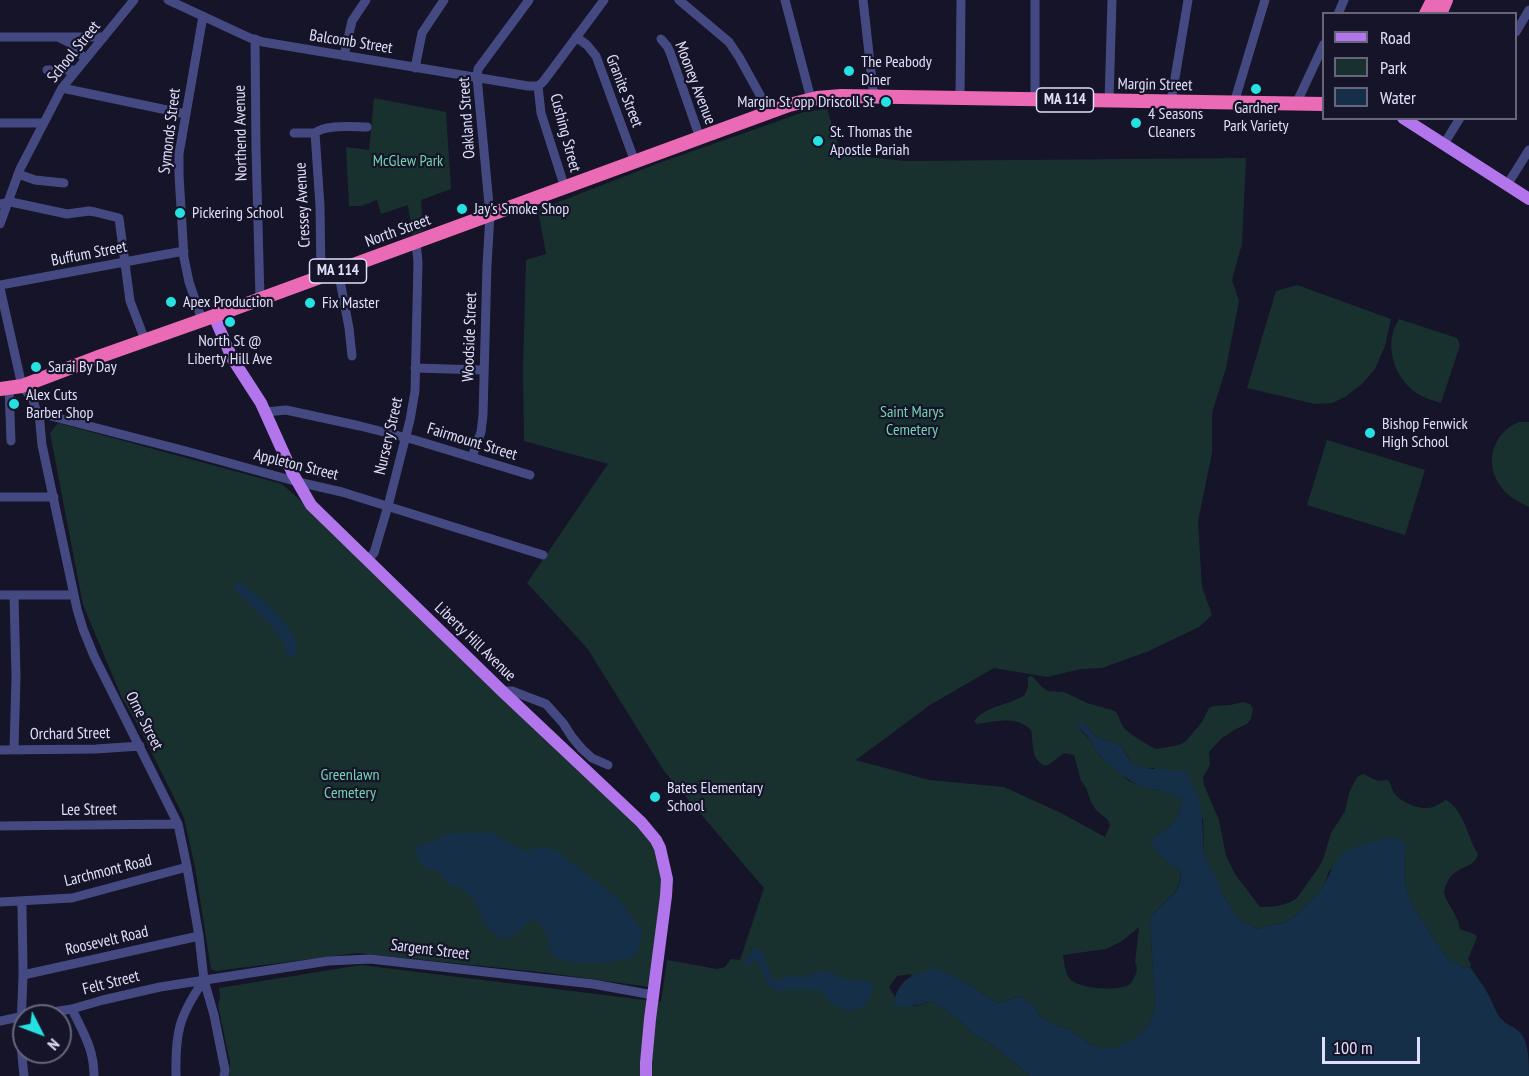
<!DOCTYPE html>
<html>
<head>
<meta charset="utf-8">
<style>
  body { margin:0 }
  #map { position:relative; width:1529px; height:1076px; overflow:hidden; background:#151428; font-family:"PT Sans Narrow",sans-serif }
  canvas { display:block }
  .legend { position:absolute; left:1322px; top:12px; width:195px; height:108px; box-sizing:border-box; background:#151428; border:2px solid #66657c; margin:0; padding:8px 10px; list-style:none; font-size:18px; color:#e0dffb }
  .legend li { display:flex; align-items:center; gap:12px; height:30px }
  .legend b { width:30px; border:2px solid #66657c }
  .north { position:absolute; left:12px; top:1004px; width:60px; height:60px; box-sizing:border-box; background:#151428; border:2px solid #66657c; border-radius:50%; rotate:132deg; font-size:16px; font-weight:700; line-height:24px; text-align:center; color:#e0dffb }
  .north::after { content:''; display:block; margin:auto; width:21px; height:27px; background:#25e1e1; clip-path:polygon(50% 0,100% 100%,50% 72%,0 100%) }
  .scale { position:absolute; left:1322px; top:1037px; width:98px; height:27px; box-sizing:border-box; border:3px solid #e0dffb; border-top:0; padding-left:8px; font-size:18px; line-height:21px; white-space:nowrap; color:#e0dffb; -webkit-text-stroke:4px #151428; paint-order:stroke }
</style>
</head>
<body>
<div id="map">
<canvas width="1529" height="1076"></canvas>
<ul class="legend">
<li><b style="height:8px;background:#b375ec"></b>Road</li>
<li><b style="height:16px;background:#18312e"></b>Park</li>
<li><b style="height:16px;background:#162f49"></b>Water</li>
</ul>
<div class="north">N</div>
<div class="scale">100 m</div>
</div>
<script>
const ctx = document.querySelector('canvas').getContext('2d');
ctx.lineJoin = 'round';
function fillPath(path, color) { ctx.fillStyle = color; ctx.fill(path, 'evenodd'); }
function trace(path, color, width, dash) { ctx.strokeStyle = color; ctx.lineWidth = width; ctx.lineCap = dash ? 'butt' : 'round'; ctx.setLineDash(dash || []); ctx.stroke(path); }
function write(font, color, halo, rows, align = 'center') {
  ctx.font = font + ' "PT Sans Narrow",sans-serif'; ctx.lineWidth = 4.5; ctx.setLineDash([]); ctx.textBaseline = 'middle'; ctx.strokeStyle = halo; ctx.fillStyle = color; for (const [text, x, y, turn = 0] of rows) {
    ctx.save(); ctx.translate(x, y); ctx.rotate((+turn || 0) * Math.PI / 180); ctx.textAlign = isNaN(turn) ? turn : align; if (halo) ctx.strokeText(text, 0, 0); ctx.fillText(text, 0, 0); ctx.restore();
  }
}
fillPath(new Path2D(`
  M374,98L446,112L451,189L421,200L423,231L412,235L408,205L381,214L377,200L361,206H349L346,147L369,150Z
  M827,109L841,154L905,161L1246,158L1242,244L1232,280L1239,301L1226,368L1212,413V453L1198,521L1202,587L1212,615L1199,627L1149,651L1102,668L1081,669L1047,677L994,668L930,705L856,760L929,780L1004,787L1061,813L1105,837L1110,825L1108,820L1096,810L1091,802L1086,788L1081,781L1074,755L1064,753C1058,757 1052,764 1045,766C1030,759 1034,744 1031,730C1015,715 996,722 976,724L974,721C987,705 1008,706 1025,695L1028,686V677L1032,676L1042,687L1048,691L1064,692L1087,703L1115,711C1120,717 1120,724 1125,729C1134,737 1146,744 1156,749L1179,745L1186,741L1202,722L1209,708L1214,706L1230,705L1243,702L1250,704L1253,709L1251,719L1247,724L1236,729L1222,738L1209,752L1210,765L1203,777L1204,785L1219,820L1226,856L1235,874L1260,907C1272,907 1287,906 1297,898L1319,867L1324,857L1331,833L1345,811L1349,793L1357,777L1363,774L1378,781L1388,780C1391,784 1391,788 1394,793C1401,803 1421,811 1433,807C1437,806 1442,802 1446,800C1465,811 1467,837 1478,854C1475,866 1464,866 1456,872C1449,876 1445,885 1444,893C1448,906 1458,915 1460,929C1467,932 1473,932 1477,937L1468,959L1471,964L1470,967L1465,968L1450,960L1440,949L1431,933L1414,908L1406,889L1404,864L1406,852L1384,838L1366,845L1329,871L1324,885L1316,896L1294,917L1285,923L1275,924L1257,929L1236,916L1221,891L1204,854L1203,819L1154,768L1143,769L1132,764L1122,746L1095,736L1085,724L1079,728L1090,740L1094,748L1100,756L1129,781L1154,790L1170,792L1181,798C1183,817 1169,829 1153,838L1162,858L1180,871C1184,894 1160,902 1150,919L1155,1006L1150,1023L1138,1036L1133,1040L1115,1048H1099L1088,1043L1069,1029L1057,1026L1040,1016L1034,1006L1020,996L998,1003C985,996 951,971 938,971C928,970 919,973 910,977L912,974L897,976L889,987L895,997L907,1006H916L932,1001L956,1017L976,1036L990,1043L1030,1076H229L230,1062L218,1006L220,998L219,988L361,965L661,1002L667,960L717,969L725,967L731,959L740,960L764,888L664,771L587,648L527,583L608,464L524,441L523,369L526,260L546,254L538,210L659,163L804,112ZM1139,927L1135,962C1138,968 1137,970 1135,976C1134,978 1131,983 1130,984C1120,992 1077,989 1069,978C1065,972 1064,962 1063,955L1106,949L1122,941Z
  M1297,285L1391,319L1385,346L1375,369L1362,384L1345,397L1332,403L1315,404L1247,388L1276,291Z
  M1399,319L1457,338L1460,345L1441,403C1432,400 1423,398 1415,392C1397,379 1387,354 1393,332C1394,328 1397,323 1399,319Z
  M1519,422H1529V507C1520,502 1508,497 1502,488C1483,465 1492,433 1519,422Z
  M58,423L282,484L309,508L646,834L660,858L664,884L650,987L540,972L357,953L216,971L211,969L195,867L184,818L139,727L122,698L83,605L50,433Z
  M1327,440L1425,470L1405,535L1307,505Z`), '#18312e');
fillPath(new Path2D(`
  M238,581L244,584C261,599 303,629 296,655L291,657C284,653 285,648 282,641C272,622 249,606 235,590L234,586Z
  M1077,722L1085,724L1095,736L1122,746C1125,751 1128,759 1132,763C1140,771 1173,769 1186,771L1201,803L1204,854L1212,871L1220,884L1221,891L1236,916L1257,929L1275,924L1285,923L1294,917L1316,896L1324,885L1335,863L1346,850L1384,838H1394L1400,840L1405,844L1406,852L1404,864L1406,889L1414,908L1431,933L1440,949L1450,960L1465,968L1470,967C1476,976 1483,984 1488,994C1492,1001 1494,1008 1498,1015C1504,1023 1508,1024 1516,1029C1529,1037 1529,1061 1529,1076H1030L990,1043L976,1036L956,1017L932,1001C918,1005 907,1009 893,1004C896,991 902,980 914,975C920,973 926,969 932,969C949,969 982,994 998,1003L1020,996L1034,1006L1040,1016L1057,1026L1069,1029L1088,1043L1099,1048H1115L1133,1039L1138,1036L1150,1023L1155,1006L1150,919C1160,902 1185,894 1180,871L1162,858L1153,848V838C1169,829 1183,817 1181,798C1168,791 1154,791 1141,786C1127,781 1103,761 1094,748C1093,746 1092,743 1090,740C1086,733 1079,730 1077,722Z
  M491,832L525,851L540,847L555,850L619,899L640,928L642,935L637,954L631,958L597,964L576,963L556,958L550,951L547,935L539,923L533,920C522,923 518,938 506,938C482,937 482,907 469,894C464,888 458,888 452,886C447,884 444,876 439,873C436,871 430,870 426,869L417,857L416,849C421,842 425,844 433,841C438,839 436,838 441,836C456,832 475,834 491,832Z
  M757,948L762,950C765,960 769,971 774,981L792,975L801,978L821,970L832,973L846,980L867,981L873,984C872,1006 858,1016 837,1007C831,1004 825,995 820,990L798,989L776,991L768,985L758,962L754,960L748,966H743C745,959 751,951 757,948Z`), '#162f49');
trace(new Path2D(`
  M168,0L250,38L263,42L528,86H538
  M679,0L729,42L739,57L770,113
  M785,0L811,99
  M863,0L874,98
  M1338,14L1344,0
  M1516,32L1529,10
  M0,37H104
  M576,37L587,45L596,56L635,162
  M60,38L70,43L85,59
  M255,39L256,149L260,299
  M661,39L667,46L670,52L700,138
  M344,56L352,21L366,0
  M415,68L422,33L444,0
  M47,70H76
  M62,88L186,114
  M960,98L961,0
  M1035,100V0
  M1109,101L1112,0
  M1171,102L1188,0
  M1234,103L1265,0
  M1296,104L1324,44
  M0,123H43
  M294,133H315C325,124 354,127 367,127
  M315,133L320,206L321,277
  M1444,144L1460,118
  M18,174L35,180L64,183
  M1507,185L1529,150
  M565,188L541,113L538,86L543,82L604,0
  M0,204L11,202L67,214L89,211L95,212L119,218L130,301L145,340
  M0,224L20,169L62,88L134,0
  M338,270L349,328L352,356
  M0,285L184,251
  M0,288L22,386L33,400L36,410L39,413L42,445L77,609L83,629L94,656L178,824L187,867L199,936L204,980L214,1015L225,1070L224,1076
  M202,320L189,282L184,258L179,175V154L203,16
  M415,368L483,370
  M9,387L11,441
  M266,412L286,410L360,426L415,440L530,475
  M39,413L186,451L298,482L342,492L543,555
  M472,457L481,432L483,415L487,265L490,215L477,77L478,69L529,0
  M0,497H54
  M367,560L374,553L388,506L410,420L415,391L418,262L416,242
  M0,595H74
  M502,691H512L546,704L563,723L572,737L582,749L592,758L608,765
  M0,750L96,749L140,746
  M14,750L16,677L14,595
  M0,826L178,824
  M22,901C22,925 23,950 23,975C22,1010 19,1040 24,1076
  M0,902L72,898L187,867
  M23,975L199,936
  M72,1009C83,1033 94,1048 94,1076
  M26,1016L72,1009L103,1000L160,987L328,961L370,959L593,984L653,995
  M0,1021L24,1016
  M176,1076C175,1032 179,1016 204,980`), '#454981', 9);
trace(new Path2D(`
  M1403,118L1529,199
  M214,316L232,358L261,403L293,474L311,505L502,691L641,822L656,840L660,848L667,879L666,896L650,1019L646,1063V1076`), '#b375ec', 12);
trace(new Path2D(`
  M1426,14L1433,0
  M1440,14L1446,0
  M0,389L22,386L101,356L214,316L789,105L817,98L841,96L1324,104`), '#eb6ab5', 14);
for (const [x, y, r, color] of [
  [849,71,6,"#25e1e1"],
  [1256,89,6,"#25e1e1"],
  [886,102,6,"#25e1e1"],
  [1136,123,6,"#25e1e1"],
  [818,141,6,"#25e1e1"],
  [462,209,6,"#25e1e1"],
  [180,213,6,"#25e1e1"],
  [171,302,6,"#25e1e1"],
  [310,303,6,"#25e1e1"],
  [230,322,6,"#25e1e1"],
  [36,367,6,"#25e1e1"],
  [14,404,6,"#25e1e1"],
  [1370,433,6,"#25e1e1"],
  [655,797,6,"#25e1e1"]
]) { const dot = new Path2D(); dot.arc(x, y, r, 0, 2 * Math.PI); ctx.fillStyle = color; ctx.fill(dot); trace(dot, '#151428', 2); }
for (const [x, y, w] of [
  [1065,100,57],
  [338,271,57]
]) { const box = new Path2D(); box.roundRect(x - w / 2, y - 12, w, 24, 4.5); ctx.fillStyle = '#151428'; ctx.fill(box); trace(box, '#e0dffb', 1.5); }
write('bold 15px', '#e0dffb', null, [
  ["MA 114",1065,100],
  ["MA 114",338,271]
]);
write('16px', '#e0dffb', '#151428', [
  ["Balcomb Street",351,42,9],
  ["School Street",74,52,-51],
  ["Mooney Avenue",695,83,69],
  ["Margin Street",1155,85,1],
  ["Granite Street",624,91,69],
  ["Oakland Street",467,118,-94],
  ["Symonds Street",170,131,-83],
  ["Northend Avenue",241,133,-91],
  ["Cushing Street",565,133,75],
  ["Cressey Avenue",303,205,-93],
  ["North Street",398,231,-20],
  ["Buffum Street",89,254,-11],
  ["Woodside Street",470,337,-88],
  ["Nursery Street",389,436,-77],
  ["Fairmount Street",472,442,17],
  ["Appleton Street",296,465,14],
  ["Liberty Hill Avenue",475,642,44],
  ["Orne Street",144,721,63],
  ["Orchard Street",70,734,-1],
  ["Lee Street",89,810,-1],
  ["Larchmont Road",108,871,-14],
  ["Roosevelt Road",107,941,-13],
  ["Sargent Street",430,950,7],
  ["Felt Street",111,983,-14]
]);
write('16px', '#e0dffb', '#151428', [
  ["The Peabody",861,62],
  ["Diner",861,80],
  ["Margin St opp Driscoll St",874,102,"right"],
  ["Gardner",1256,108,"center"],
  ["Park Variety",1256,126,"center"],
  ["4 Seasons",1148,114],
  ["Cleaners",1148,132],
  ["St. Thomas the",830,132],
  ["Apostle Pariah",830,150],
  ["Jay's Smoke Shop",474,209],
  ["Pickering School",192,213],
  ["Apex Production",183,302],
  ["Fix Master",322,303],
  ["North St @",230,341,"center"],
  ["Liberty Hill Ave",230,359,"center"],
  ["Sarai By Day",48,367],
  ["Alex Cuts",26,395],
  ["Barber Shop",26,413],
  ["Bishop Fenwick",1382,424],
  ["High School",1382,442],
  ["Bates Elementary",667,788],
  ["School",667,806]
], 'left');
write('16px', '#74d2b1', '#151428', [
  ["McGlew Park",408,161],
  ["Saint Marys",912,412],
  ["Cemetery",912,430],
  ["Greenlawn",350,775],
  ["Cemetery",350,793]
]);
</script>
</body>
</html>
